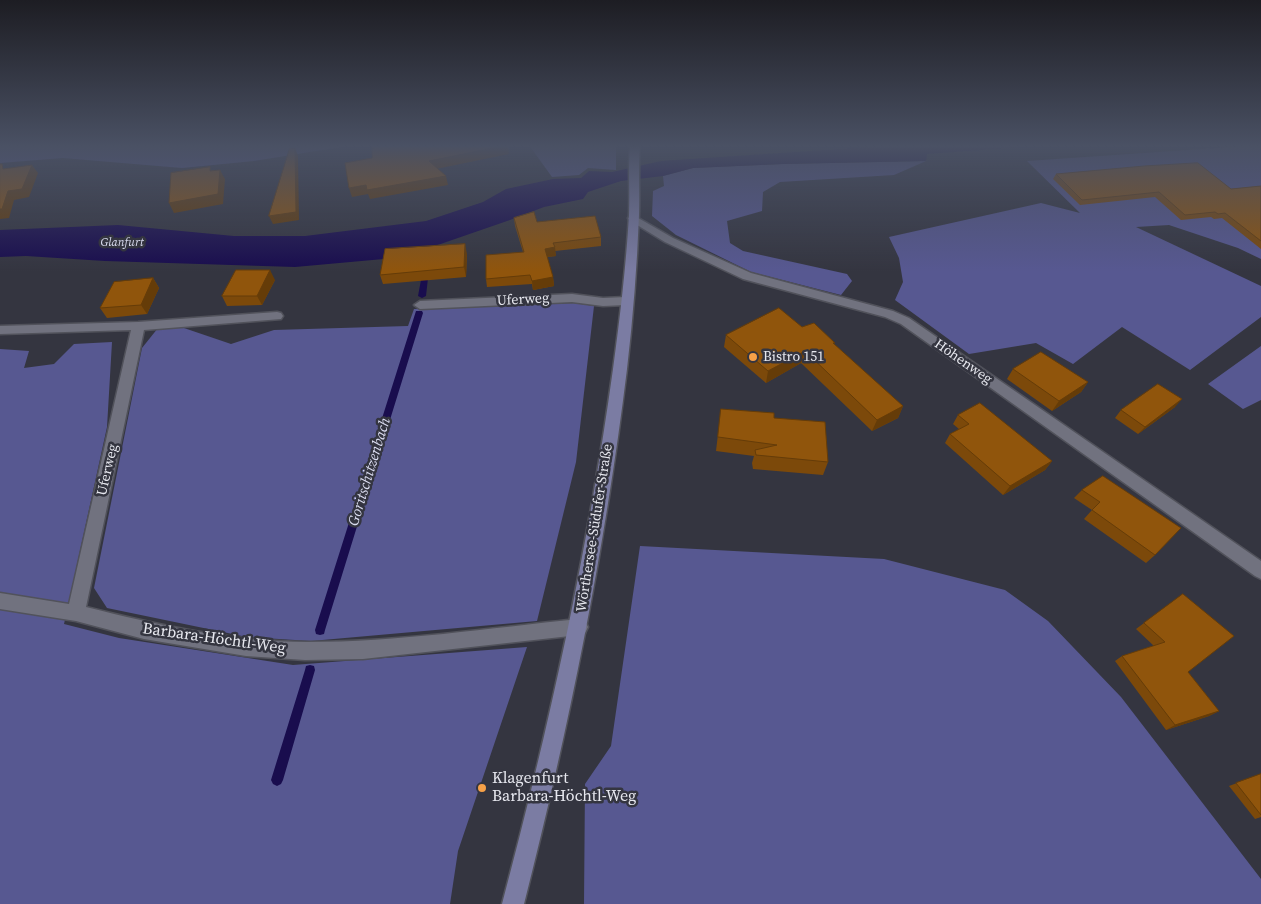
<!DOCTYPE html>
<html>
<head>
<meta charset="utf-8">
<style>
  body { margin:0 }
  canvas { display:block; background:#343540 }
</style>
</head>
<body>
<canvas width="1261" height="904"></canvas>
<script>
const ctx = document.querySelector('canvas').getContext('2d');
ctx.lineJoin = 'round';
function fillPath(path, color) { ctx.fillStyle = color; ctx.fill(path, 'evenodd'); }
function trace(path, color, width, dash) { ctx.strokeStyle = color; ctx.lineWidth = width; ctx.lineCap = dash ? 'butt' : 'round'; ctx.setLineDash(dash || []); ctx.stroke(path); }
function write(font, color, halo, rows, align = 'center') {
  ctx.font = font + ' "Source Serif 4",serif'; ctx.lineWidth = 5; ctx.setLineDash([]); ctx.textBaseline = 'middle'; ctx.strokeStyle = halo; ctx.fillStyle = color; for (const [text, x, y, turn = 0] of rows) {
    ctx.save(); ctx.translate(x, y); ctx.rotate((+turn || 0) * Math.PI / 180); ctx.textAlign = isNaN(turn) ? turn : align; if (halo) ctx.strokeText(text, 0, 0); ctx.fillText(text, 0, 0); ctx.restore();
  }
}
fillPath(new Path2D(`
  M0,145H353L254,161L182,168L63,158L0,163Z
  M529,145H616V170L588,168L579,175L552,177Z
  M1261,145V259L1238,248L1169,225L1136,227L1261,286V317L1190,370L1122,327L1073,364L1036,343L969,354L895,300L903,282L899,258L889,237L1041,203L1080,213L1027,161Z
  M926,161L894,175L780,182L763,192L762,211L727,221L730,243L743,251L847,274L852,281L841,295L751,272L676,235L652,216L653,191L664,186L663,176L693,168L783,164Z
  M574,303L594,306L576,462L537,621L311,641L247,637L107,608L94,588L142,348L158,328L181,327L231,344L274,330L408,326L414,309Z
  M112,342L107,427L64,624L119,638L293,665L527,647L458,851L450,904H0V349L29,351L24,368L54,364L74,344Z
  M1261,346V400L1243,409L1208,384Z
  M640,546L884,559L1005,590L1048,621L1121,697L1261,879V904H584L585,784L611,746Z`), '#575891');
fillPath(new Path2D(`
  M900,145H1047L927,154L926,161L783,164L693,168L663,176L621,181L588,192L583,199L544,207L510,220L429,248L417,256L295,267L105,261L26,256L0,257V230L118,225L234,236H305L426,221L483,202L506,189L553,179L581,178L589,171L612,172L661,161Z`), '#190d4e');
fillPath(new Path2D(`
  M426,267L429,269L426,296L422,298L418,296L423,269Z
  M416,311H422L423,313L325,630L324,634L320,635L316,634L315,630Z
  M310,665L314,666L315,670L283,780L281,784L277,786L273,784L271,780L305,670L306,666Z`), '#190d4e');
const street = new Path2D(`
  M633,215L673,238L751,273L893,311L909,318L1261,561V579L1255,576L901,324L885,317L743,279L665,242L629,220L628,218Z
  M572,294L603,298L626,297L632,301L626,305L603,306L572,302L420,309L414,305L420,301Z
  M277,312L281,313L283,316L281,319L144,330L86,607C158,625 233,642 307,642C398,642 489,628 579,619L585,621L588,627L585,633L579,635L363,659L305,660L246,656L144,639L76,621L0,609V593L69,604L131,330L0,334V326L138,322Z`);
const secondary = new Path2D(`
  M630,145H640C638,168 640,191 639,215C637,266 633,318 627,369C605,549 569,728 524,904H502C549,728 588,550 613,369C620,318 626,266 629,215C630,191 628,168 630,145Z`);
trace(street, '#51525b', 3);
trace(secondary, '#51525b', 3);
fillPath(street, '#71727f');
fillPath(secondary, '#7b7ca3');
fillPath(new Path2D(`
  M1056,174L1231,189L1261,186V249L1222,218L1214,219L1211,217L1181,220L1155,197L1080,205L1053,179Z
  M514,218L537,222L601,237V246L555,251L556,256L547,257L553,277L554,286L533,290L532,284L487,287L486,279L523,252L515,226Z
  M467,254L466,277L383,284L380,275Z
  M153,278L159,288L147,314L107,318L100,308Z
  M275,280L262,305L227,306L222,296Z
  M802,327L835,345L903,406L898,418L872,431L801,363L766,383L724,347L726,335Z
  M1013,369L1088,382L1081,392L1052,411L1007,379Z
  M1175,407L1138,434L1115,418L1121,410Z
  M721,409L774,418L828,462L823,475L753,469L752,463L754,456L716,451Z
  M958,415L1052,461L1045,470L1003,495L945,443L950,434L959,429L953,424Z
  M1103,476L1155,555L1146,563L1084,519L1092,510L1074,498L1082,490Z
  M1183,594L1188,672L1219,711L1209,716L1166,730L1115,661L1122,656L1154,646L1136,629Z
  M1261,774V817L1255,819L1229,786Z`), '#7c490a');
fillPath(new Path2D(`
  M508,145L509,154L431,170L429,161Z
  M295,148L298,156L299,220L273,224L269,216Z
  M32,165L38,173L29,197L14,200L9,218L0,219V209L8,191Z
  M220,170L225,179L223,204L174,213L169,203Z
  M446,176L448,185L370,199L368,194L352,197L349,188L366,185Z
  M465,244L467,254L466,277L464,267Z
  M555,247L556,256L546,257L545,249Z
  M270,270L275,280L262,305L257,296Z
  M553,277L554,286L533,290L532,281Z
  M153,278L159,288L147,314L141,305Z
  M805,351L801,363L766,383L768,371Z
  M1088,382L1081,392L1052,411L1059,401Z
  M1182,399L1175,407L1138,434L1145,427Z
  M903,406L898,418L872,431L877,420Z
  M1052,461L1045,470L1003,495L1010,486Z
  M1219,711L1209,716L1166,730L1175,725Z`), '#653c08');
const building = new Path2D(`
  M372,145H508L429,161L446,176L367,190L366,185L349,188L345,163L372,158Z
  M290,148H295L296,212L269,216Z
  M1198,163L1231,189L1261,186V241L1225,213L1218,214L1215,212L1185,215L1159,192L1082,200L1056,174L1144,166Z
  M0,164H2L3,169L32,165L22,189L8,191L2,209H0Z
  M210,167V171L220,170L218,194L169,203L171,173Z
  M534,212L537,222L595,216L601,237L553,243L555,247L545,249L553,277L532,281L530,275L486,279V255L524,252L514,218Z
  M465,244L464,267L380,275L385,249Z
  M236,270H270L257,296H222Z
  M153,278L141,305L100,308L114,282Z
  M779,308L802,327L814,323L835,343H833L903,406L877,420L805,351L768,371L726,335Z
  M1041,352L1088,382L1059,401L1013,369Z
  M1158,384L1182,399L1145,427L1121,410Z
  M980,403L1052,461L1010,486L950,434L969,424L958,415Z
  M721,409L774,413V418L825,422L828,462L756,455L755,450L777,445L718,437Z
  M1103,476L1181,528L1155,555L1092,510L1100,502L1082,490Z
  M1183,594L1234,636L1188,672L1219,711L1175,725L1122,656L1165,642L1144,623Z
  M1261,774V815L1236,783Z`);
fillPath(building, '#90550c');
trace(building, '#653c08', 1);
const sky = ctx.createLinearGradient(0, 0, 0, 271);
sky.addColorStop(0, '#1d1d23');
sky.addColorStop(0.54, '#4a5164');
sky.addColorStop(1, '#4a516400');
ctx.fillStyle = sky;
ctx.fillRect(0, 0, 1261, 271);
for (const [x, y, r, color] of [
  [753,357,5,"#f7a148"],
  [482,788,5,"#f7a148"]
]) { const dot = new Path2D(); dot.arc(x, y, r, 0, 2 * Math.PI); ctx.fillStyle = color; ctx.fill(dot); trace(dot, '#343540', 2); }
write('italic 12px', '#dadcf0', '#343540', [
  ["Glanfurt",122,243]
]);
write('14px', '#e7e8ef', '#343540', [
  ["Uferweg",523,300,-3],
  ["Höhenweg",963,362,35],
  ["Uferweg",108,470,-77],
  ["Wörthersee-Südufer-Straße",595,528,-81]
]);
write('14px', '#e7e8ef', '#343540', [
  ["Bistro 151",763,357]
], 'left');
write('italic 15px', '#dadcf0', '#343540', [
  ["Goritschitzenbach",370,472,-73]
]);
write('16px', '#e7e8ef', '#343540', [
  ["Barbara-Höchtl-Weg",214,639,8]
]);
write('16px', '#e7e8ef', '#343540', [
  ["Klagenfurt",492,779],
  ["Barbara-Höchtl-Weg",492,797]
], 'left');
</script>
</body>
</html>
